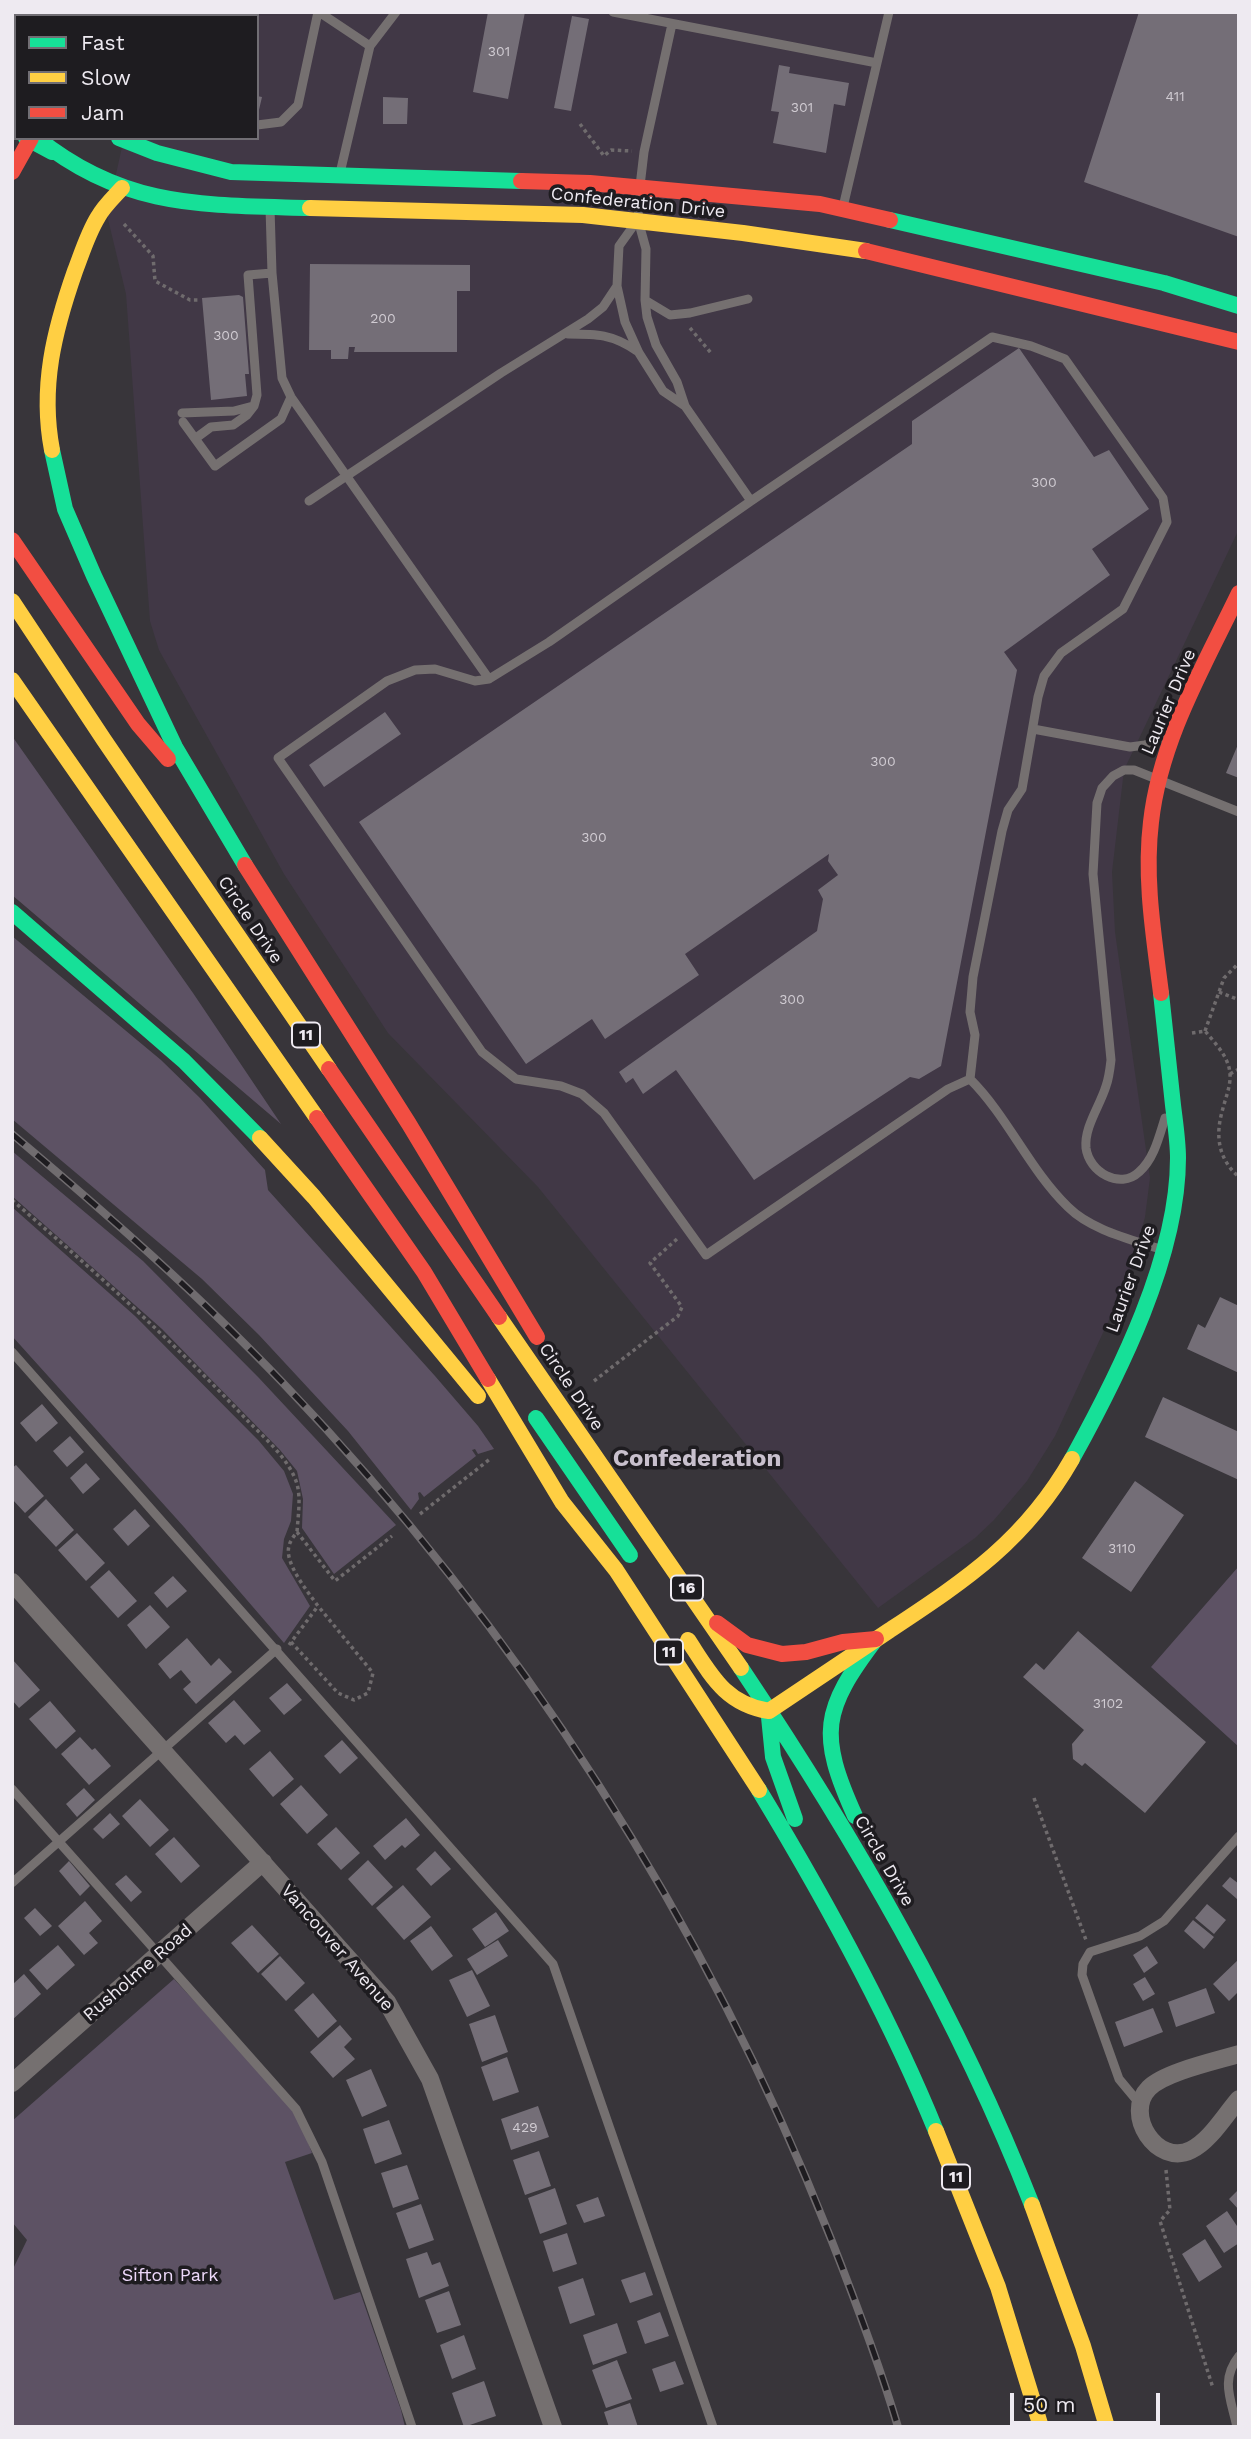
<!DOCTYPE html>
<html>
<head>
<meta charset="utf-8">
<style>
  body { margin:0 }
  #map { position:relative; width:1251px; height:2439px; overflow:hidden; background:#38353a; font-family:"Work Sans",sans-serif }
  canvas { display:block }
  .frame { position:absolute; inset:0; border:14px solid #eeeaf1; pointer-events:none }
  .legend { position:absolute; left:14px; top:14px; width:245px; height:126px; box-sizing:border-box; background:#1e1c20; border:2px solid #716e74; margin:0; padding:9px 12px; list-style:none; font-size:21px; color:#eeeaf1 }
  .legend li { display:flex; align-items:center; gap:14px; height:35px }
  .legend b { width:35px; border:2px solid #716e74 }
  .scale { position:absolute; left:1010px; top:2393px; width:150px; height:32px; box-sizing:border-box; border:4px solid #eeeaf1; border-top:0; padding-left:9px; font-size:21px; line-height:24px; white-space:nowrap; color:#eeeaf1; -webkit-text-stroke:5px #1e1c20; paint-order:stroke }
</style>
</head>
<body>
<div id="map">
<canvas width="1251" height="2439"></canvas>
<div class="frame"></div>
<ul class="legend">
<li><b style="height:9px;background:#16e098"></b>Fast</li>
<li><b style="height:9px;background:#ffcf43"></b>Slow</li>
<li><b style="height:9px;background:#f24e42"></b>Jam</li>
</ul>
<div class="scale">50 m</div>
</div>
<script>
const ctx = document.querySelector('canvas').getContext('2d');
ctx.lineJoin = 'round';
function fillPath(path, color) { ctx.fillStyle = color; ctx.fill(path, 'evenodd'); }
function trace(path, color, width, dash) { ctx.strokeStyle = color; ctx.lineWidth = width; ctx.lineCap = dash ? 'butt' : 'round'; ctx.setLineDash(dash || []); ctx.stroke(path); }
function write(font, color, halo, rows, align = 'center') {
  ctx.font = font + ' "Work Sans",sans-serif'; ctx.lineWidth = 7; ctx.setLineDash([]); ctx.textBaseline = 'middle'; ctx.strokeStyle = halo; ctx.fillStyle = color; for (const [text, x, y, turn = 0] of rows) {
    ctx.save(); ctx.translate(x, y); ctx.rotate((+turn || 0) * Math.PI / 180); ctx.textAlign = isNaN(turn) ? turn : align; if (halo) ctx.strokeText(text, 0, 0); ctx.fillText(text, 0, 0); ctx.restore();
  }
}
fillPath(new Path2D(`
  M171,12H1239V529L1124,770L1112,872L1115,932L1150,1178L1145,1217L1128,1279L1055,1436L1027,1481L994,1520L975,1538L878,1608L538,1187L388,1033L284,874L159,650L150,621L126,294L107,215L124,138H257V16H170Z`), '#413846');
fillPath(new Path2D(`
  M12,736L193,993L281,1124L12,895Z
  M12,936L161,1060L200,1098L265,1170L268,1190L435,1376L478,1426L494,1449L478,1454L475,1449L472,1450L476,1456L424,1497L420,1492L418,1493L419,1499L411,1510L348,1431L259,1335L202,1279L12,1119Z
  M12,1151L143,1261L259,1378L396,1525L334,1574L302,1528L303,1499L297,1471L280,1450L162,1329L12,1196Z
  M12,1207L135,1316L259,1441L284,1471L293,1494L291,1521L284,1539L282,1558L310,1606L284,1643L184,1527L12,1336Z
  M1239,1566V1747L1151,1667Z
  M174,1979L287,2101L303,2129L312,2153L285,2162L334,2300L360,2292L401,2410L405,2427H12V2271L27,2240L12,2222V2121Z`), '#5d5264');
fillPath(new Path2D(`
  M488,12H525L508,99L473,92Z
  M1139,12H1239V237L1084,182Z
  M572,16L589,19L571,111L554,108Z
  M779,65L790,67L789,73L849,83L845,106L834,104L826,153L773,143L779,112L771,111Z
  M257,96L262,97L258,114H257Z
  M383,97L408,98L407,124H383Z
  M310,264L470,265V291H457V352H354L355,347H349L348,359H331V350H309Z
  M239,295L243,297L249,374H245L247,396L211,400L202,298Z
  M1019,348L1094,457L1109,450L1149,509L1092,549L1110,575L1004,652L1017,670L941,1066L919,1079L910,1077L754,1180L676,1070L643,1094L633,1078L626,1083L619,1072L817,931L823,899L818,890L838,875L828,861L829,854L685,954L699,975L605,1039L592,1019L526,1064L359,822L912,444V421Z
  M385,712L401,734L324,787L309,765Z
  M1239,742V778L1226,773Z
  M1220,1297L1239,1306V1373L1187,1349L1198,1324L1205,1328Z
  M1163,1397L1239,1432V1480L1145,1437Z
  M42,1404L58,1423L36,1442L20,1423Z
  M70,1436L84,1452L67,1467L53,1451Z
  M86,1463L100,1479L83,1494L70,1478Z
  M16,1465L44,1496L25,1513L12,1499V1468Z
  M1135,1481L1184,1515L1131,1592L1082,1558Z
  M46,1499L74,1530L56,1547L28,1517Z
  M135,1509L150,1526L128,1546L113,1529Z
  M77,1533L105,1563L86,1581L58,1550Z
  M109,1570L137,1601L118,1618L90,1587Z
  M173,1576L187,1591L167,1608L154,1593Z
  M150,1605L170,1627L146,1649L127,1625Z
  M1078,1631L1206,1742L1145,1813L1085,1763L1082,1766L1073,1759L1072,1744L1084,1730L1023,1677L1036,1663L1044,1670Z
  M187,1638L211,1666L219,1658L232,1672L196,1704L183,1689L191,1682L181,1670L170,1679L158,1664Z
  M12,1659L40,1690L19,1708L12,1700Z
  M287,1683L302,1700L284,1715L269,1698Z
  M234,1700L261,1731L244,1745L235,1735L226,1743L208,1723Z
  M50,1701L76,1731L56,1749L29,1719Z
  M80,1737L92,1750L95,1748L111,1766L89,1785L61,1754Z
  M342,1740L358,1758L340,1774L324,1756Z
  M270,1751L294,1779L273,1797L249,1769Z
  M301,1785L328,1815L307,1834L280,1804Z
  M84,1788L95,1800L77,1817L66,1804Z
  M140,1799L169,1830L150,1847L122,1816Z
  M110,1813L120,1824L103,1839L93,1829Z
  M406,1818L420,1835L405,1848L402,1845L385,1860L373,1846Z
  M336,1827L360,1853L341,1870L317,1844Z
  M174,1837L200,1866L181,1883L155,1854Z
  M435,1851L451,1869L431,1886L416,1869Z
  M368,1860L393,1887L372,1906L348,1879Z
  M69,1861L90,1886L80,1896L59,1871Z
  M126,1875L142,1892L131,1902L115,1884Z
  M1230,1877L1239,1884L1237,1899L1222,1886Z
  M403,1885L431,1917L404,1940L376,1908Z
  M85,1901L102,1921L89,1933L98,1943L84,1955L58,1926Z
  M1207,1904L1226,1920L1214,1934L1195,1918Z
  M35,1908L52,1926L40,1936L24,1918Z
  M496,1912L509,1931L485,1947L472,1929Z
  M1193,1920L1214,1937L1204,1949L1184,1931Z
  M252,1925L279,1954L258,1973L231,1943Z
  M431,1926L453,1956L432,1971L410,1941Z
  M498,1940L508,1956L477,1975L467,1959Z
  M58,1945L75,1965L47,1990L29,1970Z
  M1147,1946L1158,1963L1144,1973L1133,1955Z
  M280,1956L305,1983L286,2001L261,1974Z
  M1239,1959V1991L1229,2001L1213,1984Z
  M472,1970L490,2006L467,2017L449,1980Z
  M24,1974L41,1994L12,2020V1985Z
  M1145,1977L1155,1994L1143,2001L1133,1984Z
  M1206,1988L1215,2013L1176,2027L1168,2002Z
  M313,1993L337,2021L318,2038L294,2010Z
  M1153,2008L1163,2032L1124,2047L1115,2022Z
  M495,2015L508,2052L482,2062L469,2024Z
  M340,2025L352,2039L344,2047L355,2059L333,2078L310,2052Z
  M507,2057L519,2092L493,2101L481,2067Z
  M371,2069L387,2106L362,2117L346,2080Z
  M538,2106L549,2137L511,2150L501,2119Z
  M389,2120L402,2154L375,2164L363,2129Z
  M539,2151L551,2186L525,2195L513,2160Z
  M407,2165L419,2199L393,2208L381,2173Z
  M555,2188L567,2224L540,2234L528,2198Z
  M1239,2189V2210L1229,2199Z
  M598,2197L605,2216L584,2223L576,2205Z
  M421,2204L434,2240L409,2249L396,2213Z
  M1227,2211L1239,2229V2243L1224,2253L1206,2226Z
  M567,2233L577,2264L553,2272L543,2241Z
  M1205,2239L1222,2267L1199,2282L1182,2254Z
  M427,2252L432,2265L440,2262L449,2286L419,2298L406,2259Z
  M645,2272L653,2295L630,2303L621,2280Z
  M583,2278L595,2315L570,2324L558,2287Z
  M449,2291L461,2325L437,2333L425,2300Z
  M660,2312L669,2336L645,2344L637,2321Z
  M617,2323L627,2353L593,2365L583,2335Z
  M464,2335L476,2369L452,2379L440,2345Z
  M617,2360L632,2399L606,2408L592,2370Z
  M675,2361L684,2384L660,2392L652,2369Z
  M484,2381L496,2416L464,2427L452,2393Z
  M630,2403L638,2427H609L604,2412Z`), '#746e77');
trace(new Path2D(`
  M24,12L26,16
  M159,16L161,12
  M12,17L16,12
  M580,124L604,156L611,150L632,151
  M124,224L153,256L155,281L190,300H199
  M690,328L711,353
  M1219,992L1239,1000
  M1205,1031L1224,978L1239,963
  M1192,1033L1205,1031C1215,1043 1229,1057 1230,1074C1231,1086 1225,1099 1222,1112C1215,1137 1219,1160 1239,1177
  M1230,1074L1239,1069
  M12,1200C93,1270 172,1340 245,1418C263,1437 289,1458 297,1484C301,1499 298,1516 297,1532
  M594,1381L678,1316L682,1307L650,1263L677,1239
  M420,1514L490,1459
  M291,1642L338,1693L354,1700L368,1693L373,1673L318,1606
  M289,1645L318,1606C308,1592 284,1563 289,1546C290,1541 294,1536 297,1532L335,1581L392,1536
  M1034,1798L1086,1940
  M1166,2170L1170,2210L1160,2221L1213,2388`), '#6f6b6d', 3.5, [3.5, 3.5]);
trace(new Path2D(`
  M319,12L370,46
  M613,12L877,63
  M194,16L197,12
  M672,24L644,152L640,186L638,220L646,249L645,300L647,317L656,345L677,382L685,406L751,501
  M257,125L281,122L298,105L318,12
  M340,173L370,46L396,12
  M843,207L889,12
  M270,208L272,273L282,378L291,397L489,679
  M634,225L619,246L617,286L625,322L639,353L663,391L685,406
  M645,300L670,315L690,313L748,299
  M568,334C597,334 612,334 637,351
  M992,337L1031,346L1065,359L1163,498L1167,522L1123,609L1061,653L1044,676L1038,697L1022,789L1008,810L1002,831L973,977L970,1012L975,1035L970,1079L948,1089L706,1255L604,1113L582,1094L561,1086L516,1079L482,1052L278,758L387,681L415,670L435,669L475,681L489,679L549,642L751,501Z
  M182,413L234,411L253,406
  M183,422L215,466L281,419L291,397
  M196,438L211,427L233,425L247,415L254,406L257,395L248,275L272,273
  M309,501L501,373L588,319L603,307L617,286
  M1033,729L1130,747L1145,745L1166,737
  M970,1079C1008,1117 1029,1169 1068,1207C1091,1230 1130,1239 1160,1249
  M1165,1118C1159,1137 1154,1159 1139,1172C1120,1190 1089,1172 1086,1148C1084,1127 1100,1106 1106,1086C1109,1078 1110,1069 1111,1060L1093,874L1097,803L1102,788L1113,776L1124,770H1134L1239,812
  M12,1352L553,1964L713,2427
  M12,1789L296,2109L322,2162L412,2427
  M12,1883L277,1649
  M1139,2103L1119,2079L1082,1975L1083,1964L1090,1952L1140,1936L1164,1921L1239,1836
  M1237,2427C1231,2399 1220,2380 1239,2356`), '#757070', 9);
trace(new Path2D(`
  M12,1582L387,2002L430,2079L553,2427
  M1239,2054C1216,2061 1165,2072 1149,2088C1123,2114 1157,2167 1191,2150C1210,2141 1225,2115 1239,2099
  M12,2083L263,1862`), '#757070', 18);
trace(new Path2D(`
  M103,16L106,12
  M12,116L16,120
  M26,138L52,152
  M37,138C125,209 204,205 310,208
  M119,138L157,153L231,172L521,181
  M890,220L1164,283L1239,306
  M52,450L65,509L94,576L175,747L245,865
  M12,912L184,1061L260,1138
  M536,1418L630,1555
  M1072,1459C1119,1374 1178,1257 1178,1158C1178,1141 1175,1122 1173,1105C1169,1068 1165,1030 1161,993
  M741,1668C854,1837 958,2016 1032,2205
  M769,1717L773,1757L795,1819
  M759,1790C825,1899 888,2013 936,2131
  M855,1816C818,1734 822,1710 876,1639`), '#16e098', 16);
trace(new Path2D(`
  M310,208L583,215L743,233L866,251
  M52,450C40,387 54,331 75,271C82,253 88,233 98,217C104,206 114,197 122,188
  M12,601L104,740L329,1069
  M12,680L317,1118
  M260,1138L314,1197L478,1396
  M499,1317L741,1668
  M488,1379L562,1502L616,1570L759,1790
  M688,1640C711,1675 725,1704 769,1711
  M769,1711C809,1684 850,1657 890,1630C967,1579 1025,1541 1072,1459
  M936,2131L998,2287L1041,2427
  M1032,2205L1083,2346L1107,2427`), '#ffcf43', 16);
trace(new Path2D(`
  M12,56L16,59
  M12,172L31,138
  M521,181L590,183L820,204L890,220
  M866,251L1239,342
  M12,540L138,724L168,759
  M245,865L409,1124L537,1337
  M1161,993C1154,937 1144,879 1151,822C1160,740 1204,666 1239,593
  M329,1069L499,1317
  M317,1118L424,1272L488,1379
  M717,1623L747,1645L782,1654L806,1652L843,1642L876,1639`), '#f24e42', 16);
const rail = new Path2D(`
  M12,1134C106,1213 198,1294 283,1383C518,1628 706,1923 831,2239C855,2300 879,2363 898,2427`);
trace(rail, '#706c6f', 8);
trace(rail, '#1e1c20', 5, [16]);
write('14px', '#d0cbd2', null, [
  ["301",499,52],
  ["411",1175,97],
  ["301",802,108],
  ["200",383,319],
  ["300",226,336],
  ["300",1044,483],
  ["300",883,762],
  ["300",594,838],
  ["300",792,1000],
  ["3110",1122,1549],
  ["3102",1108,1704],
  ["429",525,2128]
]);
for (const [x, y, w] of [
  [306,1035,28],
  [687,1588,32],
  [669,1652,28],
  [956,2177,28]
]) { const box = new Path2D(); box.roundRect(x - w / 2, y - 12.5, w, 25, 5); ctx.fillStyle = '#1e1c20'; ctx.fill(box); trace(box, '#eeeaf1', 2); }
write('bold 16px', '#eeeaf1', null, [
  ["11",306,1035],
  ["16",687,1588],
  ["11",669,1652],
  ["11",956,2177]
]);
write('18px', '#eeeaf1', '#1e1c20', [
  ["Confederation Drive",638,203,6],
  ["Laurier Drive",1169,702,-67],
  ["Circle Drive",250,920,56],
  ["Laurier Drive",1131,1279,-70],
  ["Circle Drive",571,1387,56],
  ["Circle Drive",884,1861,60],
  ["Vancouver Avenue",337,1948,49],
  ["Rusholme Road",138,1973,-41]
]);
write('18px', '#eed9fb', '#1e1c20', [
  ["Sifton Park",170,2276]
]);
write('bold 24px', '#c8c0cd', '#1e1c20', [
  ["Confederation",697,1459]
]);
</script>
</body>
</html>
